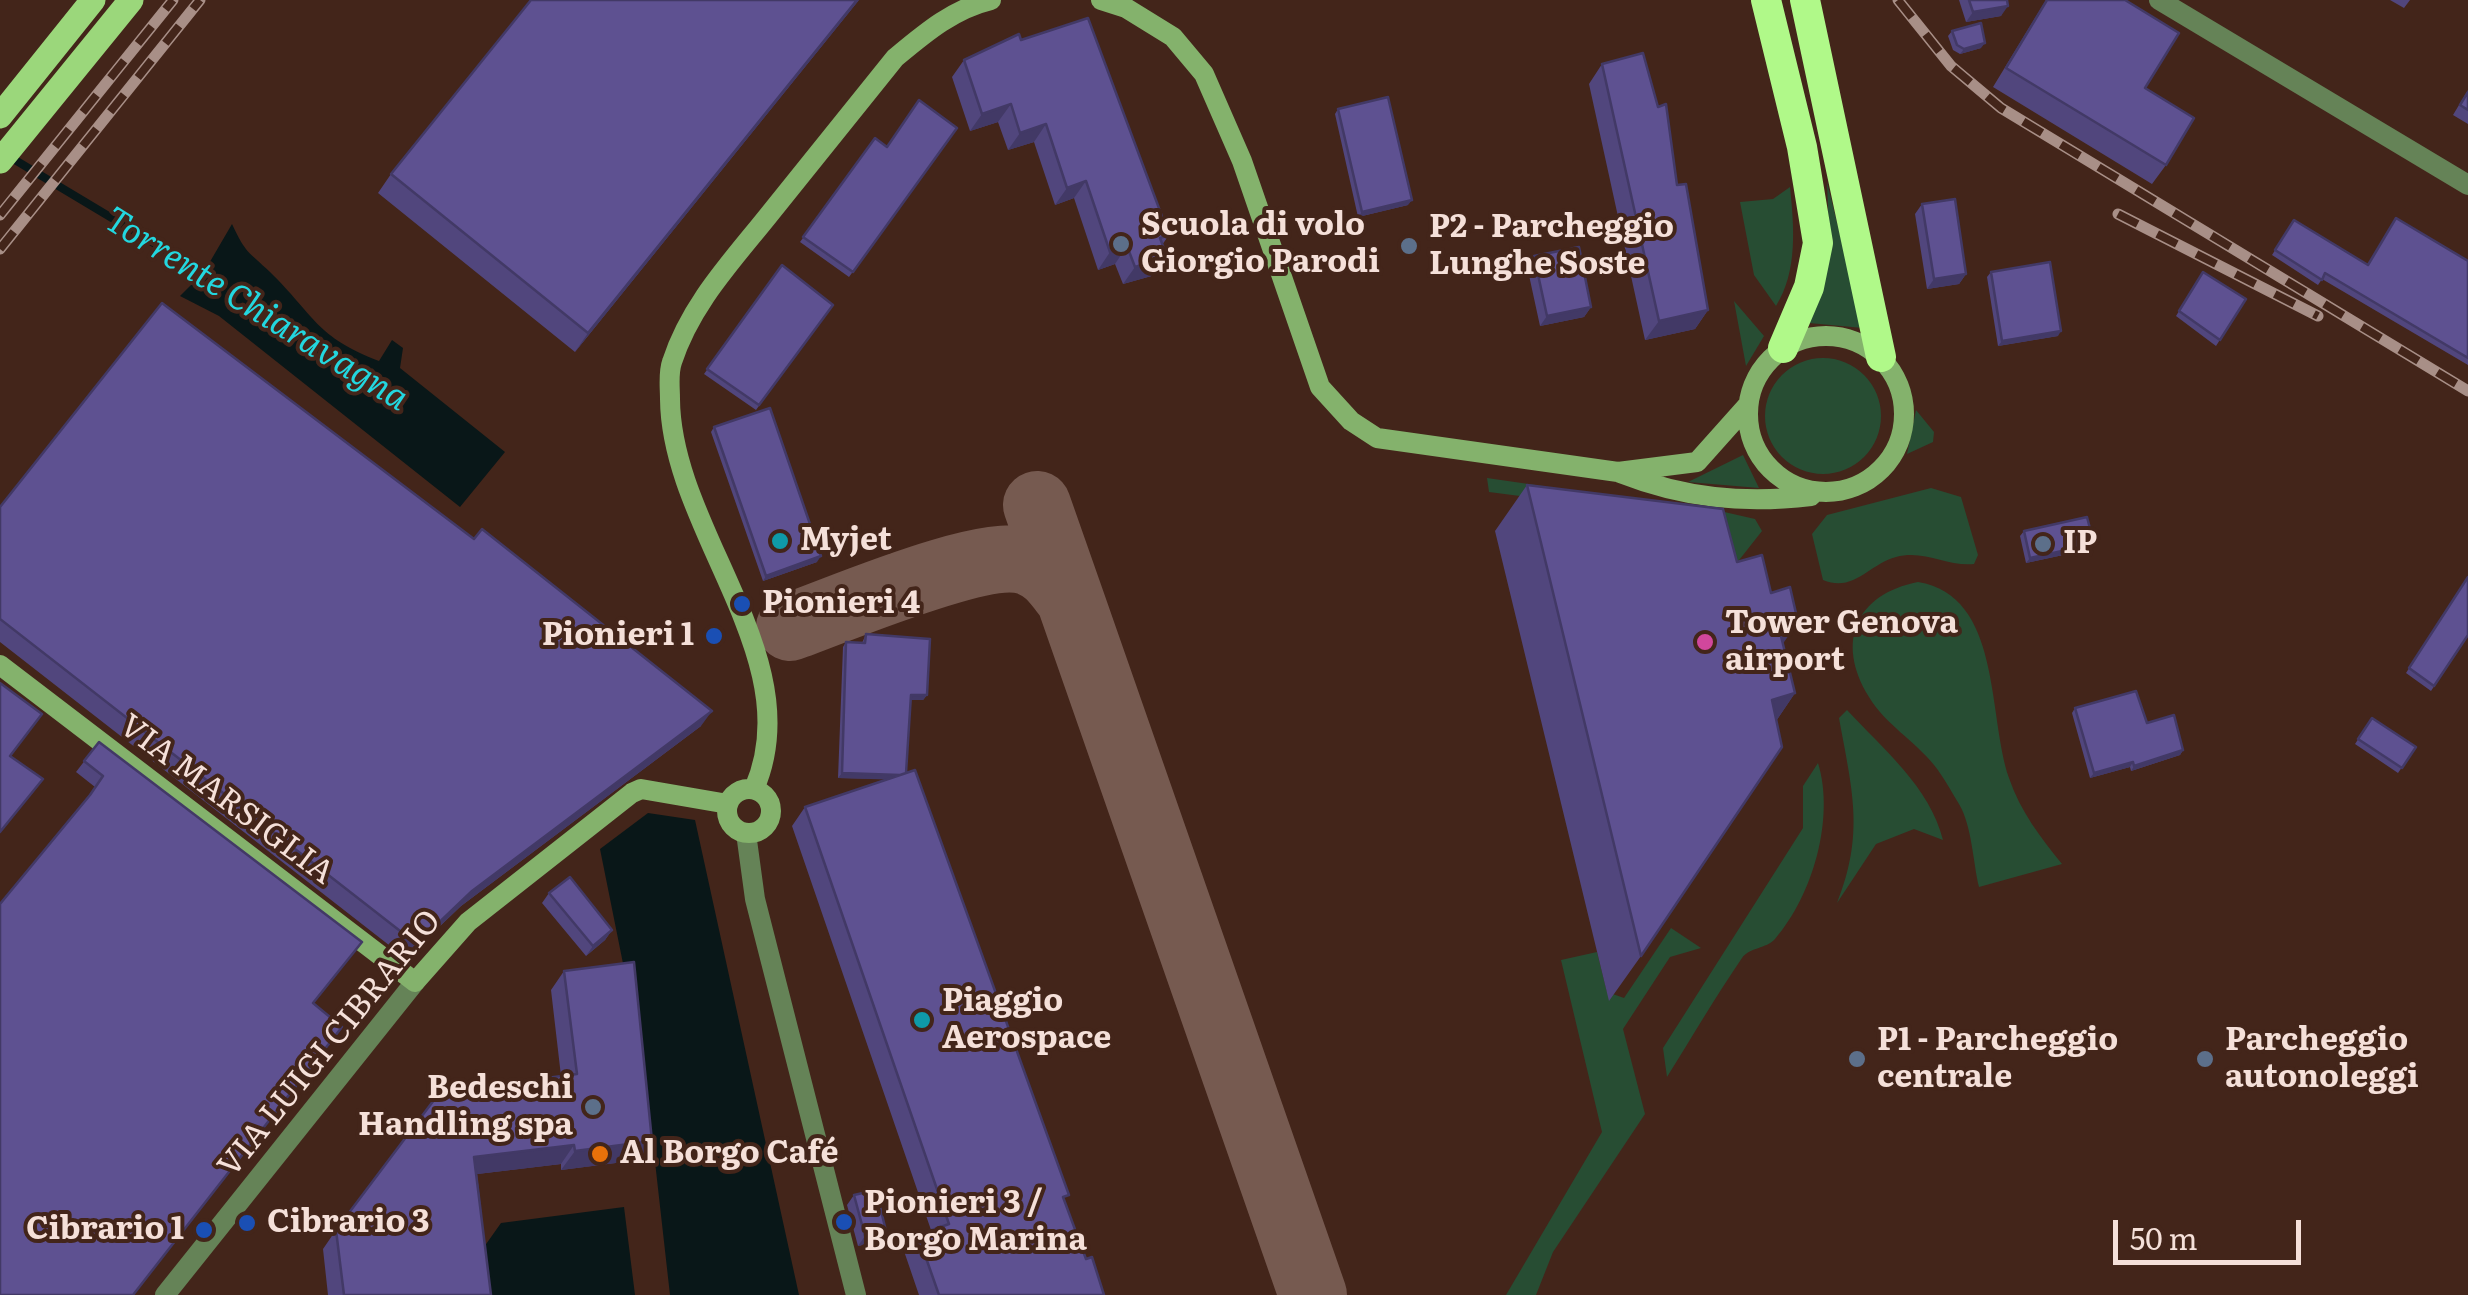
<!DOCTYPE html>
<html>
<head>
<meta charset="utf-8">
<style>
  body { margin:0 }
  #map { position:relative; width:2468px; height:1295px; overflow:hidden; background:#43251a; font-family:Literata,serif }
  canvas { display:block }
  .scale { position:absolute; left:2113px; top:1220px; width:188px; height:45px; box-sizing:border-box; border:5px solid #f5e0d9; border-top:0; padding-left:12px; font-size:30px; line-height:35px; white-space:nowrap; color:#f5e0d9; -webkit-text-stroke:8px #43251a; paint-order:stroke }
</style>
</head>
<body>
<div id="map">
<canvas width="2468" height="1295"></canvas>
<div class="scale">50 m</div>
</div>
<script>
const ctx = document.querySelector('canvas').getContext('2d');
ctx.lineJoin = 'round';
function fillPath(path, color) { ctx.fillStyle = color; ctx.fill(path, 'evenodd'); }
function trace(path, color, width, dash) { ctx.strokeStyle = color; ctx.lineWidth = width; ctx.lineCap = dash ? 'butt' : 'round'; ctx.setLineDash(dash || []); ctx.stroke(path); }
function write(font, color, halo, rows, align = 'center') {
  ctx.font = font + ' Literata,serif'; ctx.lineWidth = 8; ctx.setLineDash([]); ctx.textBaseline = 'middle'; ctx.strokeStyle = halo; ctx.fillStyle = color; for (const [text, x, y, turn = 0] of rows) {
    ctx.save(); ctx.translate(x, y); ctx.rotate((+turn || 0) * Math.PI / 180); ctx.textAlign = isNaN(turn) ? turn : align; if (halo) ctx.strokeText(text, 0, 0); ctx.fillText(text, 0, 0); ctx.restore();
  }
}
fillPath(new Path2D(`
  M1827,182L1863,328L1809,323L1829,235Z
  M1790,187C1794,226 1798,271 1776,306L1754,275L1740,202L1773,199Z
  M1734,301L1764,336L1746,366Z
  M1765 416a58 58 0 1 1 116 0a58 58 0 1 1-116 0Z
  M1916,410L1934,432L1933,442L1907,454Z
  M1743,455L1759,488L1688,482Z
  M1487,478L1688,507L1667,515L1489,492Z
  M1931,488L1961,497L1978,555L1974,564C1948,567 1924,549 1896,557C1869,564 1854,593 1823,580L1812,534L1827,515Z
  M1720,511L1755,519L1762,531L1736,564Z
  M1918,582C2002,596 1987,713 2009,778C2020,811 2041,838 2062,864L1979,887C1973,862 1972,826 1959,804C1951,791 1943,776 1934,765C1915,741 1885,724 1869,697C1835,642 1856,594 1918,582Z
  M1847,710C1883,749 1930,787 1943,840L1914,829L1876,844L1837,903C1865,833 1852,790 1839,718Z
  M1818,763C1835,818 1813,895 1775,939C1766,949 1750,947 1742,958C1716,996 1692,1037 1667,1077L1663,1048L1803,828V786Z
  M1671,928L1701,948L1670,957L1623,1029L1645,1114L1553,1252L1536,1295H1506L1602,1132L1561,960L1597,952L1607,992L1624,998Z`), '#274d33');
fillPath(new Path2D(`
  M232,224C246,254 248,251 270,272C314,315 316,337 379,361L392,340L403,348L400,368L505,452L460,507L219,316L180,296L204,272Z
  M648,813L695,820L799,1295H670L645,1073L600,849Z
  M624,1207L635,1295H490L484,1247L501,1223Z`), '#091718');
trace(new Path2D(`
  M15,160L212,278`), '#091718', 8);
trace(new Path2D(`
  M1070,599L1313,1295
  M790,627C839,610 987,545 1030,562C1049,569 1058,584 1070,599L1037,505`), '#765a50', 68);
trace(new Path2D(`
  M2159,0L2468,185
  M746,833L755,899L856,1295
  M165,1295L415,982`), '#658357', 20);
trace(new Path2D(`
  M1101,0L1126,8L1173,37L1204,74L1242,161L1320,387L1351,421L1377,438L1618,472L1697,462L1747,406
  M1748 414a78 78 0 1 1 156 0a78 78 0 1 1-156 0Z
  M1620,473C1684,498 1743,504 1811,496
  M0,665L415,982L468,922L632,793L641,789L728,804
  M727 811a22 22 0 1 1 44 0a22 22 0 1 1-44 0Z
  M754,789C811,659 671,531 670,399C670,387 668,373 672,362C691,303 734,259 772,211C813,160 854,109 895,58C925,33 953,9 991,0`), '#84b26c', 20);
trace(new Path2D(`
  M0,116L93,0
  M0,161L131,0`), '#9bd77b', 25);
trace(new Path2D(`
  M1766,0L1802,147L1818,243L1809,287L1783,348
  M1805,0L1881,357`), '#b0f989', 30);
const rail = new Path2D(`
  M1898,0L1951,66L2001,108L2468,391
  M2118,214L2318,316
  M0,215L173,0
  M0,249L200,0`);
trace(rail, '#a88f87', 11);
trace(rail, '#43251a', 8, [22]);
fillPath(new Path2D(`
  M859,0L575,352L378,193L391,174Z
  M1959,0H2007L2001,16L1966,22Z
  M2046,0H2125L2145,88L2166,165L2152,184L1993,87Z
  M2390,0H2410L2404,8Z
  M1952,31L1981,48L1960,54L1953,50L1948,36Z
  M1021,40L1169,235L1162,245L1167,257L1155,275L1123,284L1115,264L1098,270L1074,198L1055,205L1034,142L1008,150L998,122L970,131L952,77L964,60Z
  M1602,64L1677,185L1708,310L1695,329L1645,340L1589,84Z
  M2468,90V124L2453,115Z
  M1338,109L1408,205L1358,217L1335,114Z
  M957,128L849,277L800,242L875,138L887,147Z
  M1922,204L1966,274L1959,284L1927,289L1915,214Z
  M2294,220L2368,265L2468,261V365L2322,279L2318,285L2272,255Z
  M1534,256L1591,307L1584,317L1540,326L1527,266Z
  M782,265L833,305L756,410L704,374Z
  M1991,272L2058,336L1998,346L1987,277Z
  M2203,272L2246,299L2216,346L2176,316Z
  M714,427L817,562L763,581L711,432Z
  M1527,485L1783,643L1795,693L1776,721L1641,956L1609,1001L1495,531Z
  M0,507L474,539L701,726L461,906L417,948L394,949L0,642Z
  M2024,531L2091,549L2026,563L2020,536Z
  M2468,576V635L2431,691L2406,673Z
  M866,634L927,695L923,700H911L906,773L1086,1259L1104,1295H919L905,1254L918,1235L931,1230L792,826L805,807L886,779L838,778L843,647L846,642L862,643Z
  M2075,708L2147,723L2183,750L2180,755L2131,771L2130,767L2090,778L2072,713Z
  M2372,718L2416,747L2398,773L2355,744Z
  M99,742L314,1004L89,797L95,787L76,772Z
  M549,893L612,930L605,940L586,956L542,903Z
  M564,971L639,1160L561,1170V1164L477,1174L491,1295H328L323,1249L336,1230L561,1076L551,990Z
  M854,1195L886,1231L879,1241L858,1246L847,1205Z`), '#51467d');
fillPath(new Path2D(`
  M857,0H859L575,352L588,333Z
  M2008,6L2001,16L1966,22L1973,12Z
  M1985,43L1981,48L1960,54L1964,49Z
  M1011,104L998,122L970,131L982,114Z
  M1046,124L1034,142L1008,150L1020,133Z
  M1086,181L1074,198L1055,205L1067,188Z
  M1412,200L1408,205L1358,217L1362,212Z
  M1127,246L1115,264L1098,270L1110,252Z
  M1167,257L1155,275L1123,284L1135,267Z
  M1966,274L1959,284L1927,289L1934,279Z
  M1591,307L1584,317L1540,326L1547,316Z
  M1708,310L1695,329L1645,340L1659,321Z
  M2061,331L2058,336L1998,346L2002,341Z
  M2094,544L2091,549L2026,563L2030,558Z
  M821,556L817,562L763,581L766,576Z
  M1798,622L1766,668L1779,628Z
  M1795,693L1764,739L1772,700Z
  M911,695H927L923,700H908Z
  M712,711L701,726L461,906L417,948L394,949L404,934L472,891Z
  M2183,750L2180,755L2131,771L2134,766Z
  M2133,762L2130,767L2090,778L2094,773Z
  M842,773L905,775L902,780L838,778Z
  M612,930L605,940L586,956L593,946Z
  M652,1141L639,1160L561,1170L575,1151Z
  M574,1145L561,1164L461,1176L474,1157Z
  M886,1231L879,1241L858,1246L865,1236Z`), '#423966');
const building = new Path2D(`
  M531,0H857L588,333L391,174Z
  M1969,0H2007L2008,6L1973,12Z
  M2047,0H2125L2179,33L2145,88L2194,118L2166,165L2006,68Z
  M1088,18L1169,235L1160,238L1167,257L1135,267L1127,246L1110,252L1086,181L1067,188L1046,124L1020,133L1011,104L982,114L964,60L1019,34L1021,40Z
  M1981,23L1985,43L1964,49L1957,45L1952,31Z
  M1643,53L1658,107L1666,104L1677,185L1686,184L1708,310L1659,321L1602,64Z
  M2468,92V110L2460,105Z
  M1388,97L1412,200L1362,212L1338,109Z
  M919,100L957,128L853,272L803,237L875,138L887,147Z
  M1955,199L1966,274L1934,279L1922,204Z
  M2396,218L2468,261V358L2325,273L2322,280L2275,250L2294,220L2368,265Z
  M1579,247L1591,307L1547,316L1534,256Z
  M2050,262L2061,331L2002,341L1991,272Z
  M782,265L833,305L759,405L707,369Z
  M2203,272L2246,299L2220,340L2179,311Z
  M162,303L474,539L482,529L712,711L472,891L428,933L404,934L0,619V507Z
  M770,408L821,556L766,576L714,427Z
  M1527,485L1723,509L1737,562L1762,555L1771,593L1790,587L1798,622L1779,628L1795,693L1772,700L1782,747L1641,956Z
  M2087,517L2094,544L2030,558L2024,531Z
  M2468,577V635L2434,686L2409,668Z
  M866,634L930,639L927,695H911L906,773L900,775L842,773L846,642L865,643Z
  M0,683L42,714L10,756L43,779L0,832Z
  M2136,691L2147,723L2174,715L2183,750L2134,766L2133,762L2094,773L2075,708Z
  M2372,718L2416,747L2402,768L2358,739Z
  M99,742L362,942L313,1003L342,1027L133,1295H0V904L90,795L103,776L84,761Z
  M915,770L1069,1195L1063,1197L1086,1259L1092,1257L1104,1295H939L918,1235L949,1224L805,807Z
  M570,877L612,930L593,946L549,893Z
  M634,962L652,1141L575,1151L574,1145L474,1157L491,1295H344L336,1230L440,1092L577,1074L564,971Z
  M876,1190L886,1231L865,1236L854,1195Z`);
fillPath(building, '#5e5191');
trace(building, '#423966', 2.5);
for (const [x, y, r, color] of [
  [1121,244,10,"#5c6f8a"],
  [1409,246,10,"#5c6f8a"],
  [780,541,10,"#0f9aa8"],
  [2043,544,10,"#5c6f8a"],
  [742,604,10,"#1a4fb4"],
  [714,636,10,"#1a4fb4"],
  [1705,642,10,"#d1479c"],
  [922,1020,10,"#0f9aa8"],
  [1857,1059,10,"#5c6f8a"],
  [2205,1059,10,"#5c6f8a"],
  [593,1107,10,"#5c6f8a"],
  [600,1154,10,"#e8710a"],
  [844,1222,10,"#1a4fb4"],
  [247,1223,10,"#1a4fb4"],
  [204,1230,10,"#1a4fb4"]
]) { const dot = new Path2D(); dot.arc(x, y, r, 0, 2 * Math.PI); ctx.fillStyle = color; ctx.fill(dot); trace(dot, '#43251a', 4); }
write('bold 32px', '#f5e0d9', '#43251a', [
  ["Scuola di volo",1141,226],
  ["Giorgio Parodi",1141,263],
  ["P2 - Parcheggio",1429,228],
  ["Lunghe Soste",1429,265],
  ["Myjet",800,541],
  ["IP",2063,544],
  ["Pionieri 4",762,604],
  ["Tower Genova",1725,624],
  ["airport",1725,661],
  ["Pionieri 1",694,636,"right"],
  ["Piaggio",942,1002],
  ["Aerospace",942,1039],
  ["P1 - Parcheggio",1877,1041],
  ["centrale",1877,1078],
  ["Parcheggio",2225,1041],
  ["autonoleggi",2225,1078],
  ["Bedeschi",573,1089,"right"],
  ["Handling spa",573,1126,"right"],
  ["Al Borgo Café",620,1154],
  ["Pionieri 3 /",864,1204],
  ["Borgo Marina",864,1241],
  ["Cibrario 3",267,1223],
  ["Cibrario 1",184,1230,"right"]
], 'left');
write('32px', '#f5e0d9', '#43251a', [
  ["VIA MARSIGLIA",226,800,37],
  ["VIA LUIGI CIBRARIO",330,1044,-51]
]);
write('italic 35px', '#23d7df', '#43251a', [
  ["Torrente Chiaravagna",256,310,32]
]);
</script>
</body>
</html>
